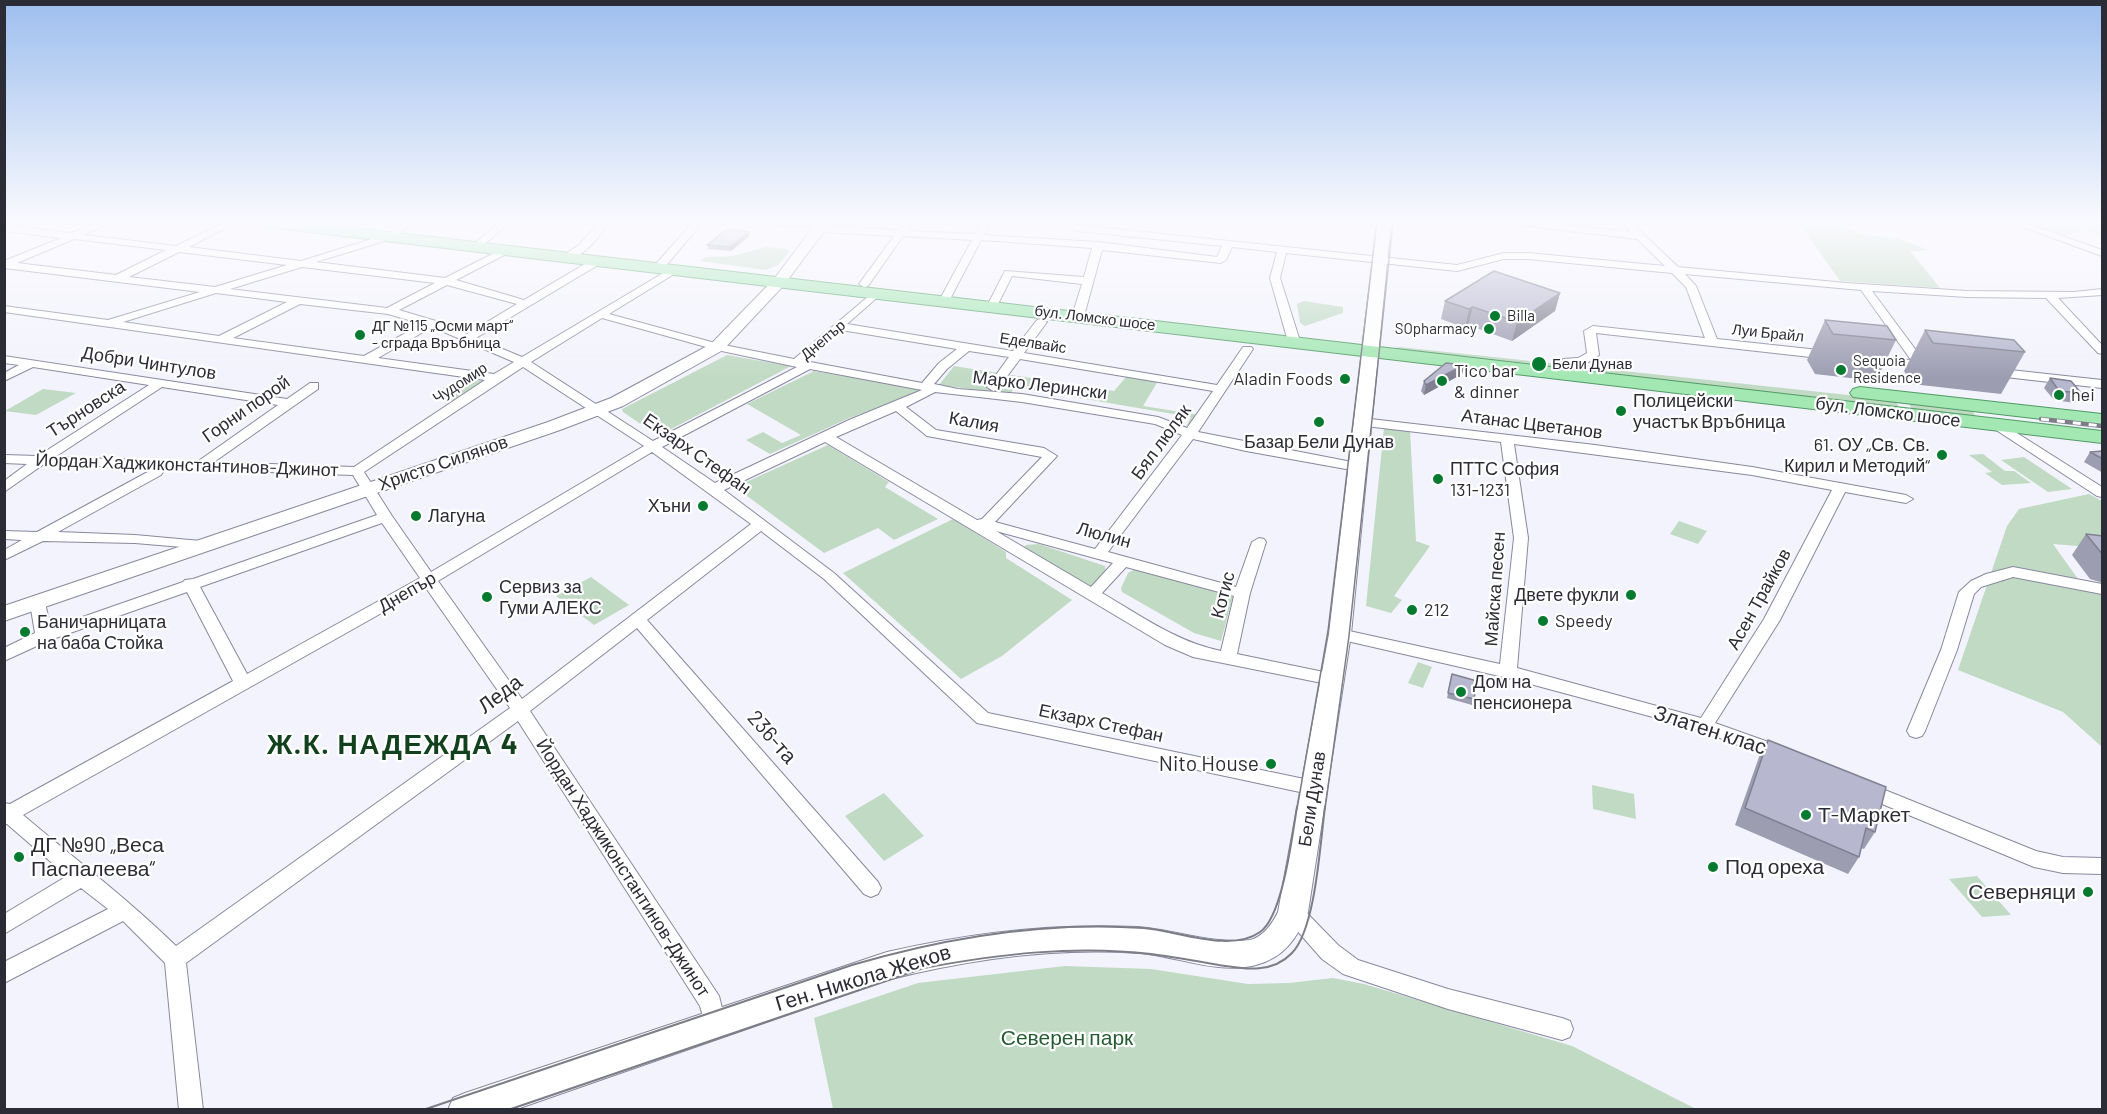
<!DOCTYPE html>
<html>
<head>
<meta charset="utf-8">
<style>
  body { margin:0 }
  #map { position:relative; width:2107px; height:1114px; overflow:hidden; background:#f3f3fd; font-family:Barlow,sans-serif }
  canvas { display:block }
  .frame { position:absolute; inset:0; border:6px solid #2c2c36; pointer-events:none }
</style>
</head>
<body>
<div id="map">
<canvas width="2107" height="1114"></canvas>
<div class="frame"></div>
</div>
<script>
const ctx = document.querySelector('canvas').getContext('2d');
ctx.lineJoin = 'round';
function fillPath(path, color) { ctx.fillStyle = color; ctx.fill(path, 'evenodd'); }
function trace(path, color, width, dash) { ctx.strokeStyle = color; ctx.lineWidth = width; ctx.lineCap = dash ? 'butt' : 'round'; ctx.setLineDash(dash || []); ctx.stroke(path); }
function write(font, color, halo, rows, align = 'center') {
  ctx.font = font + ' Barlow,sans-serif'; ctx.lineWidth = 4.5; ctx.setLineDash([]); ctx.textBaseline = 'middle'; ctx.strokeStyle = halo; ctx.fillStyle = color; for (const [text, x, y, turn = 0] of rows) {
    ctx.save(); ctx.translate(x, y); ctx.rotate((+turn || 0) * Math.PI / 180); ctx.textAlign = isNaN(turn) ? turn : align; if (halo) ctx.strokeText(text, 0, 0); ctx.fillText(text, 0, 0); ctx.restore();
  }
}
fillPath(new Path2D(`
  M1798,222H1840L1834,224L1865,235L1896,238L1929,250L1910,251L1940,288L1840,281Z
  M2022,222H2102V237L2085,230L2064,236Z
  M766,247L787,249L790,251L778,265L766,270L700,261L706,257L732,256Z
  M1304,301L1343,307V313L1305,326L1300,323L1297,304Z
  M1400,347L1895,400L1900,409L1394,348Z
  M727,355L791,366L658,436L623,412L622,409Z
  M954,366L1114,391L1127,376L1158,381L1143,406L1200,415L1193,426L1187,425L1191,417L1015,387L1010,394L939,385Z
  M814,371L920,389L919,392L847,419L770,454L746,440L763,432L782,443L801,435L747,404Z
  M460,377L482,381L454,400L432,396Z
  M43,389L76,393L36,415L5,411Z
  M1908,402L1971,409L1977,418L1913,411Z
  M1384,428L1410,431L1416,541L1430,546L1394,596L1402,600L1391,613L1366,606Z
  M828,445L889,482L885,487L938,519L894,540L878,528L824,553L735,487Z
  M1983,454L2005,471H2014L2031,483L2002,485L1985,473L1992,472L1969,455Z
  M2024,457L2072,489L2048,492L2001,460Z
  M2089,494L2102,501V548L2053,544L2086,590L2102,592V747L2063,712L1958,670L2007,526L2019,509Z
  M953,519L1006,552V558L1072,600L1002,656L961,679L843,573Z
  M1679,521L1707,531L1698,544L1670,534Z
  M1039,544L1105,566L1106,572L1091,587L1024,547L1026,545Z
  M1135,569L1145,570L1233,597L1221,641L1194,633L1122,592L1121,588L1128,573Z
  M591,577L629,605L594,625L556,596Z
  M1418,662L1432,667L1423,688L1408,683Z
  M1592,785L1634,794L1636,819L1593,809Z
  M884,793L924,836L884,861L845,816Z
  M1977,876L2011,915L1982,917L1949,879Z
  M1065,966L1151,969L1248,984L1289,983L1333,978L1364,984L1572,1046L1696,1109H833L814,1018L918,983Z`), '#c0dac3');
const street = new Path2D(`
  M99,222H111L84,235L176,246L225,222H237L189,247L301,261L388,234L403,222H414L394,238L316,262L445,278L508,246L512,247V251L456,280L524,300L595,258H603V262L476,338L522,357L675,266L680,269L679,271L609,314L719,344L794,359L876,290L880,291V295L847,324L1013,351L1037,320L1041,319L1047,322L1024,353L1217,385L1243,347H1251L1253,349L1198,432L1357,463L1362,464L1364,467L1362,470L1357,471L1246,451L1193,439L1108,552L1236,587L1252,542L1259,538L1264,539L1266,542L1250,593L1237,654L1338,675L1341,679L1338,683L1332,685L1193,657L1165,645L825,442L724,490L834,573L988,713L1314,781L1321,783L1323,788L1321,793L1314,795L977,723L824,579L761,531L647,620L878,882L881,888L878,894L871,897L864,894L637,628L530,711L719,996L726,1024L723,1031L715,1035L707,1031L700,1006L518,721L186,963L203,1110H179L165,963L123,921L4,983V962L108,909L81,888L4,934V914L67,876L7,824H4V803L10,804L233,681L187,592L50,640L4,661V648L35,633L30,603L32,599H44L51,628L183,582L185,580L193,579L377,515L353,475L157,468L163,472L161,475L58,532L135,535L201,541L206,543L208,546L206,549L135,543L43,541L4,560V550L22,540L4,539V531L37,532L155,468L44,464L4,492V481L27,464L4,463V455L38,456L149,385L33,367L4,381V373L19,365L4,363V356L287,399L310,383H318V389L214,462L354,467L485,380L4,312V306L108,320L200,292L4,268V261L61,238L4,231V225L71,233ZM74,239L166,250L116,275L17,263ZM179,252L287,265L215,287L129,277ZM302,267L435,283L387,308L230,289ZM447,285L517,304L467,334L436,321L399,310ZM216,293L287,302L219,336L123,322ZM300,304L388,314L422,324L364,356L233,338ZM602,318L717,350L797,367L653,441L531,362ZM432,327L514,362L494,374L378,358ZM841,330L957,349L939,363L922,383L805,361ZM969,351L1009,357L987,387L993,391L997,390L1020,359L1213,391L1187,428L1158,417L1022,394L958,389L934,384L947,369ZM523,367L644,446L431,572L392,516L364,472ZM810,369L922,390L849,420L715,483L662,447ZM162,387L278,405L197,462L55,457ZM935,392L1022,402L1155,424L1182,435L1095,549L995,522L1057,456L1044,448L936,430L906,407ZM896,411L927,436L1042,457L982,519L977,520L836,437ZM652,452L751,524L522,699L438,581ZM382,523L420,578L247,674L200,587ZM996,531L1113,563L1091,587ZM1126,567L1234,596L1221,651C1177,642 1141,616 1102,593ZM426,588L510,708L176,946C128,899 75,859 23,815Z
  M500,222H510L480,248H474V244Z
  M600,222H610C600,235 582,261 564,259V255L579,245Z
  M693,222H703L663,269H655V265Z
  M763,222L824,223L825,226L898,230L906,223L911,226L908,231L975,234L981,222H991L984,235L1098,242L1217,257L1222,246L1077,231L1072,228L1077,225L1457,265L1504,253H1528L1665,266L1637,239L1517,225L1512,222H1539L1631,232L1621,222H1631L1678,267L1846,283L1967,291L2074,292L2102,289V295L2058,298L2102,345V354L2098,353L2046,298L1967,297L1872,291L1924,361L1932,365L1930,368L1867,363L1861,359L1863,357L1911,360L1861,290L1685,274L1696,286L1717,339L1828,351L1834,355L1828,359L1596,333L1599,355C1589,364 1576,367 1563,365V359L1578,358L1587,353L1584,331L1593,326L1705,338L1686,287L1672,273L1528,259H1504L1457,271L1286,253L1280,278L1299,338L1293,341L1287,338L1270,278L1277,252L1232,247L1226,260L1221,263L1102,250L1084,316L1078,319L1072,316L1082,284L1012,276L996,308H988L987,306L1005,271L1084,277L1092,248L981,240L949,301L944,304L939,301L972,240L903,236L868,286L864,287L859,284L894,236L819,232L816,231L815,227L768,225Z
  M2009,222H2022L2102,250V256Z
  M1992,368L2102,380V388L1988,375L1986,372Z
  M1362,418L1595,445L1752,467L1906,495L1913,499L1906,503L1845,492L1780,620L1715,723L1788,749L1791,754L1788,759L1782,761L1690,727L1508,678L1334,638L1332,634L1334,630L1340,629L1500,664L1514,538L1501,442L1357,425L1356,422ZM1514,444L1752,475L1832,490L1764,619L1701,718L1517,668L1528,538Z
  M1998,421L2102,487V497L2097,496L1993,428L1992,425Z
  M2013,567L2102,584V594L2013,577L1981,587L1974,594L1957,650L1925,731L1922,736L1916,738L1910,736L1907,731L1941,650L1959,592L1971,581L1986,574Z
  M1865,782L2036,851L2063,857L2102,858V874L2063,873L2034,867L1858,794L1856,789L1858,784Z
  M1293,903L1300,906L1338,945L1358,960L1448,989L1562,1018L1570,1021L1573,1029L1570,1037L1562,1040L1448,1009L1343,974L1322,959L1286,918L1283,912L1286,906Z`);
const secondary = new Path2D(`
  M817,222H831L784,285L723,350L623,406L560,430L4,621V606L548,422L611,398L711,344L774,279Z
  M1377,222H1391L1351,634L1308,912C1297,938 1285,957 1256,965C1218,975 1177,956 1139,953C1054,947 970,959 887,980L514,1110H448L453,1098L465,1093L887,952C969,933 1052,923 1136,927C1174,929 1212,945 1250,940C1263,937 1273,923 1278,912L1329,634Z`);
const primary = new Path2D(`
  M259,222H303L2102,431V443L266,227L261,225Z
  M1860,387L2102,414V426L1853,397L1850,393L1853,389Z`);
trace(street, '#88889f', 2);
trace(secondary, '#88889f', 2);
trace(primary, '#529b65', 2);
fillPath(street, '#fff');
fillPath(secondary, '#fff');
fillPath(primary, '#a3e7b2');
trace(new Path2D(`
  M1297,809L1328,631L1377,222
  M1325,809L1349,636L1393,222`), '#7d7d87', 1.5);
trace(new Path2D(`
  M423,1110L852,965C947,937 1045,921 1144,928C1178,931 1231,953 1260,932C1283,916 1292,836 1297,807
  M508,1110L924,968C999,954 1075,945 1151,954C1174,957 1197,961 1219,965C1245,969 1272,974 1292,953C1316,928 1320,843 1325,807`), '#7d7d87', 2);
const rail = new Path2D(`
  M2041,419L2102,426`);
trace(rail, '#7d7d87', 4.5);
trace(rail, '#fff', 3, [8]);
fillPath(new Path2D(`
  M749,236L731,251L708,249L707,245Z
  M1560,293L1555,311L1512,341L1468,325L1465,328L1441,319L1445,301Z
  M1825,320L1896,340L1876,381L1815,374L1807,360Z
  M1925,330L2025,352L2001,394L1912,384L1904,371Z
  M1464,365L1462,374L1424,395L1421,391L1424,381Z
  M2050,378L2081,393L2075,403L2054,400L2044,388Z
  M2103,451V473L2084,462L2090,452Z
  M2086,534L2103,536V583L2090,579L2072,555Z
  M1452,674L1474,699L1472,705L1447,698Z
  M1768,740L1875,832L1864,849L1861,848L1859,857L1848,874L1735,825L1759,757Z`), '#9d9db2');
fillPath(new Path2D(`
  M749,232V236L731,251L730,247Z
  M1560,293L1555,311L1512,341L1517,322Z
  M1473,307L1468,325L1465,328L1469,309Z
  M1464,365L1462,374L1424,395L1426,385Z`), '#808091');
const building = new Path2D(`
  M727,229L749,232L730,247L707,245Z
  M1494,271L1560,293L1517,322L1473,307L1469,309L1445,301Z
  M1825,320L1887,326L1896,340L1833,334Z
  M1925,330L2014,340L2025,352L1933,343Z
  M1446,363L1464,365L1426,385L1424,381Z
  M2050,378L2071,381L2081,393L2059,391Z
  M2103,451V459L2090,452Z
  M2086,534L2103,536V555Z
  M1452,674L1477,681L1474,699L1448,693Z
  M1768,740L1886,787L1875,832L1866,828L1859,857L1745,808Z`);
fillPath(building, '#b7b7cf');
trace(building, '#808091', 1.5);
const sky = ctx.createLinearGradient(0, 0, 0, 378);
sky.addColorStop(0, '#9dbeee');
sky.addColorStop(0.59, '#fafafe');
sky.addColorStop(1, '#fafafe00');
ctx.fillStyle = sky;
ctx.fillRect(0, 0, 2107, 378);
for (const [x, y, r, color] of [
  [1495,316,6,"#037a30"],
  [1489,329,6,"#037a30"],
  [360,335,6,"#037a30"],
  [1539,364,8,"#037a30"],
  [1841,370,6,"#037a30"],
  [1345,379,6,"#037a30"],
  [1442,381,6,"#037a30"],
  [2059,395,6,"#037a30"],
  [1621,411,6,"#037a30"],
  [1319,422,6,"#037a30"],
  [1942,455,6,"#037a30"],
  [1438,479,6,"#037a30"],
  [703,506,6,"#037a30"],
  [416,516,6,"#037a30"],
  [1631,595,6,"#037a30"],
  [487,597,6,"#037a30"],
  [1412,610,6,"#037a30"],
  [1543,621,6,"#037a30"],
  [25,632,6,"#037a30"],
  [1461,692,6,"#037a30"],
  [1271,764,6,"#037a30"],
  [1806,815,6,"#037a30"],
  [19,857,6,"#037a30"],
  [1713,867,6,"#037a30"],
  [2088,892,6,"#037a30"]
]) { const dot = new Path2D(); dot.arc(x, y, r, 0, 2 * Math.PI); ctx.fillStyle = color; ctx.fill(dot); trace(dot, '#fff', 2); }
write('15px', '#2c2c36', '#fff', [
  ["Billa",1507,316],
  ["ДГ №115 „Осми март“",372,326],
  ["- сграда Връбница",372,343],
  ["SOpharmacy",1477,329,"right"],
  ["Sequoia",1853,361],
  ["Residence",1853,378],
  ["Бели Дунав",1552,364]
], 'left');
write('15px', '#2c2c36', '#fff', [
  ["бул. Ломско шосе",1095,318,7],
  ["Луи Брайл",1768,333,6],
  ["Днепър",823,340,-40],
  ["Еделвайс",1033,343,9],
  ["Чудомир",460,383,-33]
]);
write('18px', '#2c2c36', '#fff', [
  ["Добри Чинтулов",149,363,9],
  ["Марко Лерински",1040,385,7],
  ["Търновска",86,409,-33],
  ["Горни порой",246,409,-35],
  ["бул. Ломско шосе",1888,412,7],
  ["Калия",974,422,10],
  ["Атанас Цветанов",1532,424,7],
  ["Бял люляк",1161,442,-54],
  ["Екзарх Стефан",697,454,35],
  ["Христо Силянов",443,463,-19],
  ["Йордан Хаджиконстантинов-Джинот",187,465,2],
  ["Люлин",1104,535,15],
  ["Майска песен",1495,589,-86],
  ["Днепър",407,592,-30],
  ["Котис",1223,595,-75],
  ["Асен Трайков",1759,599,-61],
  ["Екзарх Стефан",1101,723,12],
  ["Бели Дунав",1312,799,-81],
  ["Йордан Хаджиконстантинов-Джинот",623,868,57]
]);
write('18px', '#2c2c36', '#fff', [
  ["Tico bar",1454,371],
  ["& dinner",1454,392],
  ["Aladin Foods",1333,379,"right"],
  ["hei",2071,395],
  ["Полицейски",1633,401],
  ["участък Връбница",1633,422],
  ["Базар Бели Дунав",1319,442,"center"],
  ["61. ОУ „Св. Св.",1930,445,"right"],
  ["Кирил и Методий“",1930,466,"right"],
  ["ПТТС София",1450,469],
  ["131-1231",1450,490],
  ["Хъни",691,506,"right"],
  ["Лагуна",428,516],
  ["Сервиз за",499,587],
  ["Гуми АЛЕКС",499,608],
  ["Двете фукли",1619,595,"right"],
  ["212",1424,610],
  ["Speedy",1555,621],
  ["Баничарницата",37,622],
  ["на баба Стойка",37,643],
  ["Дом на",1473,682],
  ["пенсионера",1473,703]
], 'left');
write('21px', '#2c2c36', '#fff', [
  ["Леда",500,694,-37],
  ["Златен клас",1710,730,18],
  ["236-та",772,737,49],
  ["Ген. Никола Жеков",863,978,-17]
]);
write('21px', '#2c2c36', '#fff', [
  ["Nito House",1259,764,"right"],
  ["Т-Маркет",1818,815],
  ["ДГ №90 „Веса",31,845],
  ["Паспалеева“",31,869],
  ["Под ореха",1725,867],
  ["Северняци",2076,892,"right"]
], 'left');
write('21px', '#265c32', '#fff', [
  ["Северен парк",1067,1038]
]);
ctx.letterSpacing = '1.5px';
write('bold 28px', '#12411d', '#fff', [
  ["Ж.К. НАДЕЖДА 4",393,745]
]);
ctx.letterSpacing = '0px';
</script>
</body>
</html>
